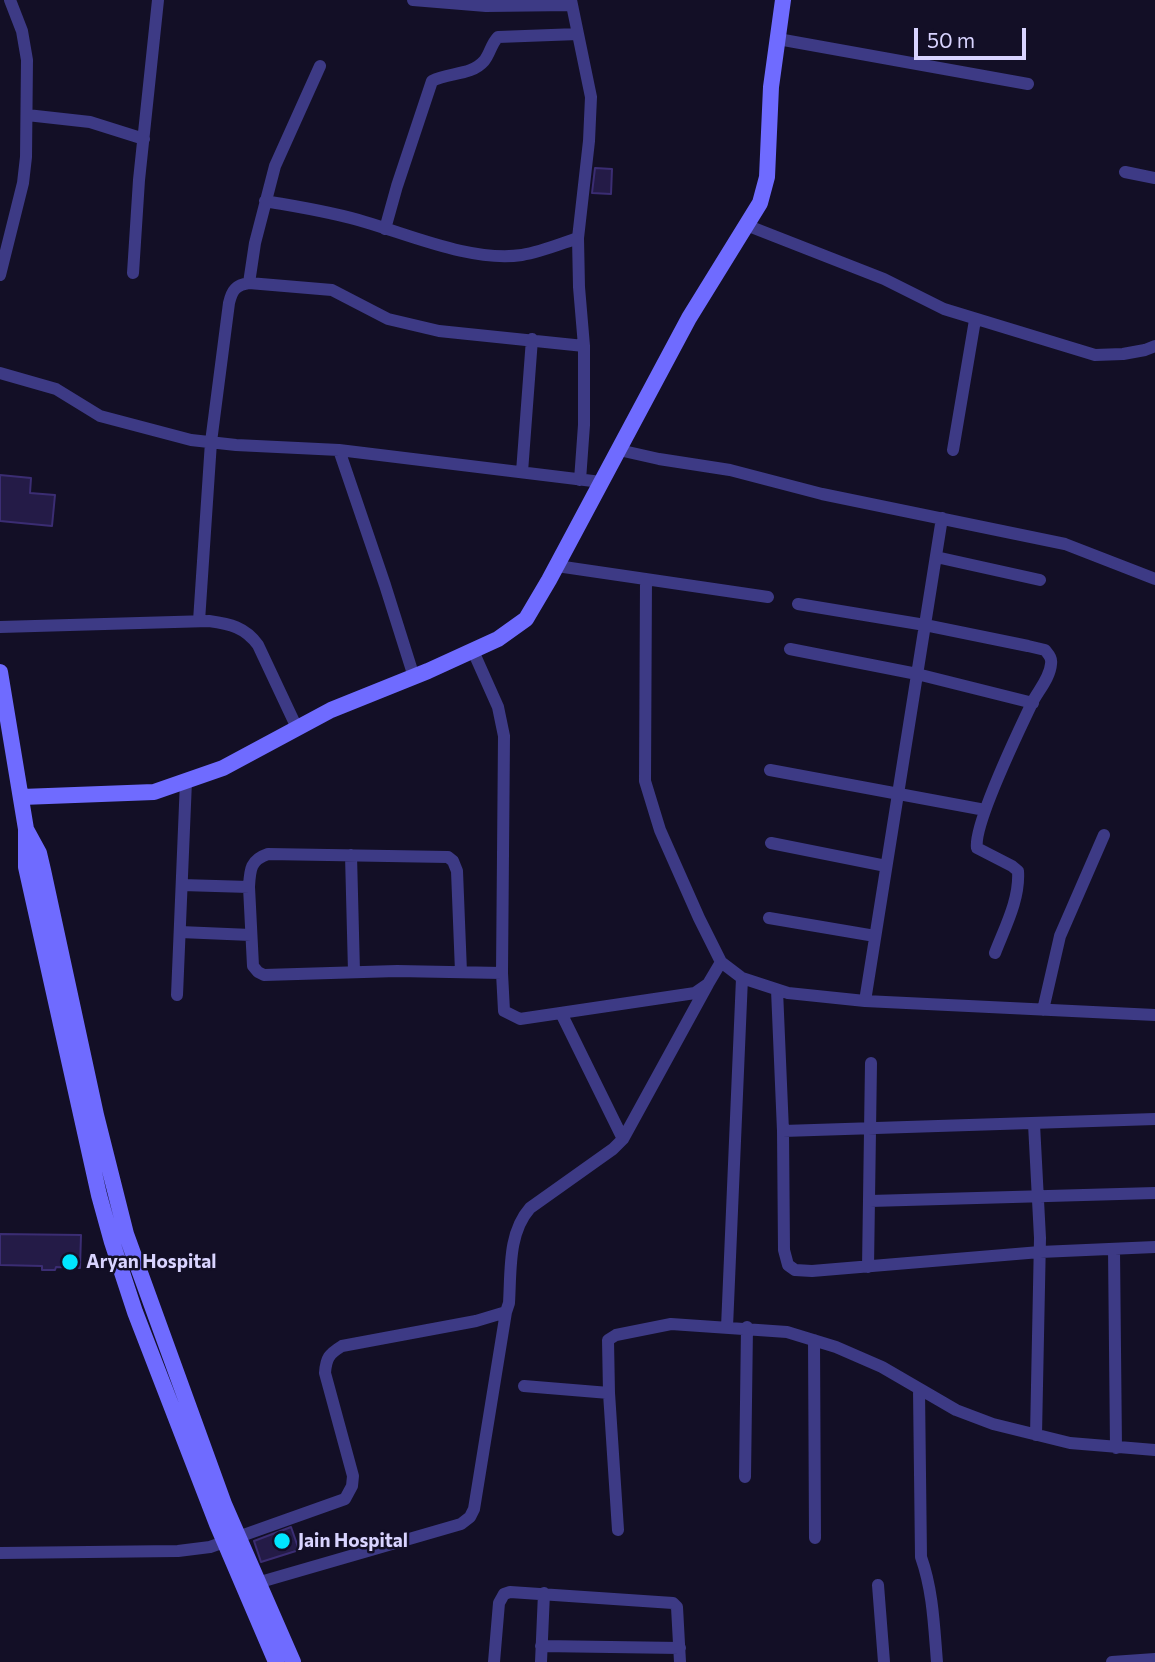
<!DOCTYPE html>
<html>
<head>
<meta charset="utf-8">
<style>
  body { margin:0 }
  #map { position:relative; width:1155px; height:1662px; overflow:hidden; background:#130f26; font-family:Commissioner,sans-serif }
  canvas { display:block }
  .scale { position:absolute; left:914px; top:28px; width:112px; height:32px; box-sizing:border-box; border:4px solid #d9d4ff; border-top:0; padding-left:9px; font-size:21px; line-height:24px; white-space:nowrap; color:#d9d4ff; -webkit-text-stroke:5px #130f26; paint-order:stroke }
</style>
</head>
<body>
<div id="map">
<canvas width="1155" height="1662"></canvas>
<div class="scale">50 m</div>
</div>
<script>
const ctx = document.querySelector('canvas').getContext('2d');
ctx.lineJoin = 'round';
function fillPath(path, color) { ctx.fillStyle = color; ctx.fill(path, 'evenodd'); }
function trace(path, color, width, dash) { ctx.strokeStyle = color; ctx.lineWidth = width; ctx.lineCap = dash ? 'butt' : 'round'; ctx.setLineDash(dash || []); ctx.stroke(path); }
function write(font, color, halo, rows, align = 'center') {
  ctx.font = font + ' Commissioner,sans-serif'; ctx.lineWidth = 5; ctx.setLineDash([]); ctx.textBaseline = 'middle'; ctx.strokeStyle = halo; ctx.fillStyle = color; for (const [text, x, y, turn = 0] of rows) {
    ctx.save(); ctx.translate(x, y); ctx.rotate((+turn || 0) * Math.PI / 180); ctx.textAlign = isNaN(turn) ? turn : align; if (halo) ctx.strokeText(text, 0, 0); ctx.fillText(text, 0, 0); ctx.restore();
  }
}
const building = new Path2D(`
  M595,168L612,169L611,194L592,193Z
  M0,475L31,478L30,493L55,495L52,526L0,521Z
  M0,1234L81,1235L80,1268L56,1267L55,1270H42V1266L0,1265Z
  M291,1527L299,1550L261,1562L254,1541Z`);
fillPath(building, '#241b47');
trace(building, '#3b2d73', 2);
trace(new Path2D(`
  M413,0L486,6L572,5
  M571,0L591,97L589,141L578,238L579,287L584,346V425L580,480
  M778,39L1028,84
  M27,115L90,122L144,139
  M1125,172L1155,178
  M265,201C299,207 333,212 365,222C413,236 472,262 522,255C541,252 560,244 578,238
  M746,225L884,279L944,309L1095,355L1123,354L1145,350L1155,346
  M385,229L397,186L432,81C448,72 471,76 484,61C490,54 491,44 498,37L578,34
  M133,273L139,180L158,0
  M0,275L23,183L26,157L27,60L22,31L10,0
  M249,283L255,243L275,166L320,66
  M0,373L56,389L100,416L191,440L236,445L339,450L601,482
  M339,450L385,585L414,677
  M619,450L659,459L730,470L822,494L1065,544L1155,579
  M953,450L975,320
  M522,472L532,339
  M936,557L1040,580
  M557,566L768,597
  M646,579L645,781L660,830L699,918L721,962L742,978L788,993L865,1001L1155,1015
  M798,604L925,625L1028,646L1045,650C1049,655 1052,658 1051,664C1050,678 1038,691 1032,703C1020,728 973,826 977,848L1012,866L1018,871C1020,899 1005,927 995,953
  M199,621L211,442L229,303C232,290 236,285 249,283L332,290L388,319L439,331L584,346
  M0,627L209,621C230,624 245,627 258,645L297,728
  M790,649L917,674L1033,703
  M473,651L498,707L504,736L502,973L504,1011L520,1019L695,993L708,984L721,962
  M770,770L985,810
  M771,843L886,866
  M351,855L354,972
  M182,885L249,887L253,966L258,972L264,975L397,971L502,973
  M249,887C250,870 250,860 268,854L448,857L453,861L457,871L461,972
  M769,918L875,936
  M180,932L251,935
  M777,990L783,1131L784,1250L788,1265L795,1270L812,1271L1040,1252L1155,1247
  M177,995L186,781
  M865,1001L942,518
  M1043,1010L1060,936L1104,835
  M561,1013L623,1139
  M1034,1124L1040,1238L1036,1435
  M783,1131L1155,1119
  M870,1201L1155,1193
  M1114,1249L1116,1448
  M868,1267L871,1063
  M727,1327L742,978
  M814,1340L815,1538
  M524,1386L609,1393
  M919,1390L921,1557C933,1591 934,1626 937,1662
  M745,1477L747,1327
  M618,1530L609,1393L608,1340L616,1335L671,1324L787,1332L836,1347L882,1367L956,1410L993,1424L1070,1443L1155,1450
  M0,1553L178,1551L210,1547L345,1499L352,1486L353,1476L325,1373C326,1358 329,1354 342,1346L476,1321L506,1312L509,1303C511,1270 508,1233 530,1208L613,1149L623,1139L708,984
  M250,1585L461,1524L470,1517L474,1509L506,1312
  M878,1585L884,1662
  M541,1646L680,1648
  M494,1662L499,1603L504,1594L510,1592L673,1603L677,1607L680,1662
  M541,1662L544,1593
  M1112,1662L1155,1659`), '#3d3a85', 12);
trace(new Path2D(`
  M0,672L26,829V867L99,1195L112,1242L135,1312L217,1524L276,1662
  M22,797L154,792L223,768L331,710L428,671L498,639L526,619L549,580L689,318L760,203L767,177L771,87L783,0
  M27,831L39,853L43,870L96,1115L126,1234L224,1504L293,1662`), '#6f6bff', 16);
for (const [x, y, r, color] of [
  [70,1262,9,"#00e5ff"],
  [282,1541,9,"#00e5ff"]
]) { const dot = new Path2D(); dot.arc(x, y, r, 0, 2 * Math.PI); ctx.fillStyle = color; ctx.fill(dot); trace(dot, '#130f26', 2.5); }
write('bold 19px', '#d9d4ff', '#130f26', [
  ["Aryan Hospital",86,1262],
  ["Jain Hospital",298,1541]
], 'left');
</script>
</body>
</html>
